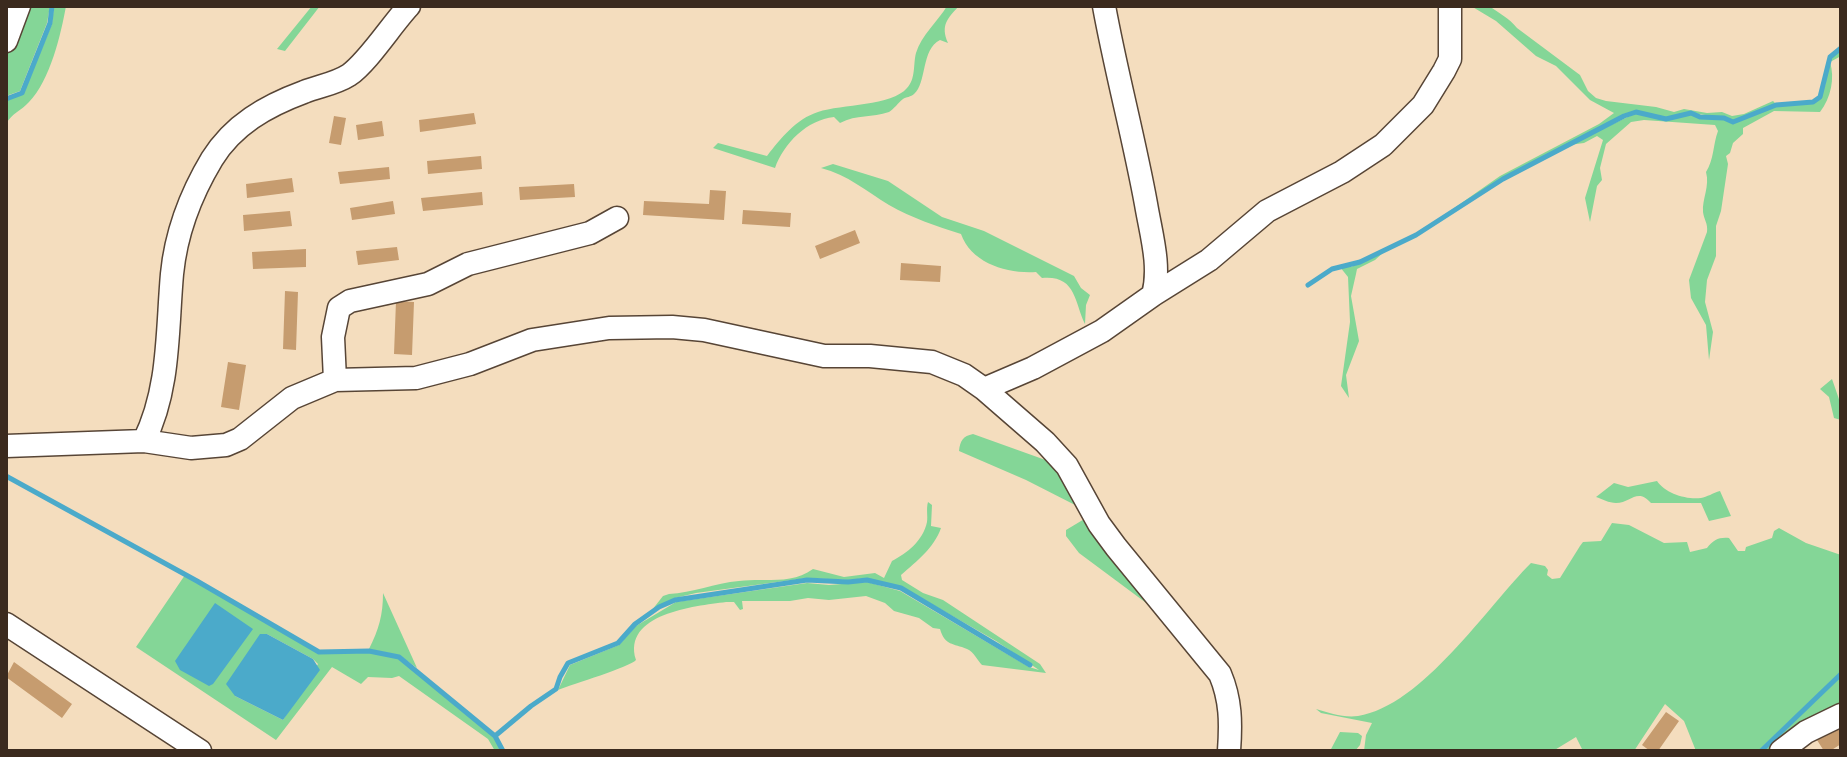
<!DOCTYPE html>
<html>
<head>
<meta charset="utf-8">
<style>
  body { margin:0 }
  #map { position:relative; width:1847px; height:757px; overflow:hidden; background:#f4ddbe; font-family:Mynerve,sans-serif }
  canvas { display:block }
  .frame { position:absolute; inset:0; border:8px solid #3b2a1e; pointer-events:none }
</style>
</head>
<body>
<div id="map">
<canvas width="1847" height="757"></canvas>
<div class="frame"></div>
</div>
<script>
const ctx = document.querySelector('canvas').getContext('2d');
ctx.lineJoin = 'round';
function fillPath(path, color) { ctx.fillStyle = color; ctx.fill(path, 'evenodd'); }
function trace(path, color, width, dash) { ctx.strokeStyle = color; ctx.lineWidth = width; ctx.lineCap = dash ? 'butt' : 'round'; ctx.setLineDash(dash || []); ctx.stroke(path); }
fillPath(new Path2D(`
  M23,6H50L47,23L20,91L6,96V50Z
  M54,6H66C61,34 50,81 29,102C21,111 12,113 6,124V101L23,94L52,24Z
  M312,6H320L285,51L277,49Z
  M947,6H959C948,18 940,25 948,43L940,40C921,49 927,83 914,94C911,97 906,97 903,99C898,103 894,109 889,112C872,118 857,114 840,123L834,117C807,120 784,143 775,168L713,148L718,143L767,156C781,138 796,119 818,112C842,104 892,106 907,88C916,79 913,64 916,53C921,36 938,21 947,6Z
  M1471,6H1489C1499,13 1509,18 1517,28L1580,75L1588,91L1596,98L1606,101L1656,107L1674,112L1684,109L1707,113L1722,112L1732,116L1744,114L1773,101L1776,104L1733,121C1725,118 1696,113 1688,113C1682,114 1676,117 1669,117C1652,118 1641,110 1624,115L1503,178L1450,211L1500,176L1599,124L1614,113L1590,100L1556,66L1536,56L1496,21Z
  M1841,48V56L1830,62C1835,78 1831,98 1820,112L1774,111L1743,128V134L1733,143L1730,153L1726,156L1728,164L1721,211L1716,226V256L1707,280L1705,302L1713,332L1709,360L1706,325L1691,298L1689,280L1707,232C1708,223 1704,220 1703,212C1702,199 1710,186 1706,172C1714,160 1713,144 1718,131L1715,125L1644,120L1631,122L1606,144L1600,168L1602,180L1597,186L1590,222L1585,198L1603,140L1597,136L1584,143L1569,145L1636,113L1666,119L1691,114L1700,118L1723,119L1733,123L1776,106L1814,102L1820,98L1825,86L1830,57Z
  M833,164L888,181L942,217L984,231L1074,276L1081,288L1090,295L1086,305L1085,324C1074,301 1076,275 1042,278L1036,272C1007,274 971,263 961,234C936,226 912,218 889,205C866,191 848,175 821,168Z
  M1385,251L1375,260L1357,269L1356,274L1351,296L1359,341L1346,375L1349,398L1341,386L1350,322L1348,277L1340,267H1351Z
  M1832,379L1841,405V420L1834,418L1829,397L1820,389Z
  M973,434L1065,467L1079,507L1026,480L959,451C960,441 963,436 973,434Z
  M1657,481C1665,493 1686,500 1701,498C1707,497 1713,493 1720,491L1731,516L1709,521L1701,503H1651C1637,487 1631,503 1616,503C1609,503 1602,499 1596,497L1614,483L1628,487Z
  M928,502L932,505L931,526L941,528C934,548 917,561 901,575L902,580L923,593L943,600L1040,664L1046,673L982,665C977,660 974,652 967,649C953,643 945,646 940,629L933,628L919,618L894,611L885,603L866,596L829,600L808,598L790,601H742L743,609L740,610L734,602H726C694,606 622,614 636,660C630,667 573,684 558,690L570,665L619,645L636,626L676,602L807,583L829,585L867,582L900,591L1029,667L1039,670L996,641L902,587L867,578L848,580L807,578L696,593L675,598L652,610L663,596L669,594C692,593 715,583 739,581C765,578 791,585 813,569L844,577L875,573L884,578L892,561C907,553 923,541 927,522C928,516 926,509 928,502Z
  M1091,515L1218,684L1153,608L1079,553L1066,536V530Z
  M1612,523L1629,525L1664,543L1687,542L1690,552L1707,548C1713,540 1719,537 1729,538L1738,551H1745L1746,547L1772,538L1774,531L1779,528L1806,543L1841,555V672L1758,751H1696L1684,721L1665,704L1634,751H1583L1576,737L1553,751H1364L1366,735L1372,723L1321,713L1316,709C1329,713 1344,718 1358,716C1422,706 1487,607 1531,563L1545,566L1548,570L1547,575L1552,579L1560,578L1580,546L1583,542L1601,541Z
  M185,575L319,653L369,652L398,658L494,737L502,751H495L488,739L399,676L392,678L368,677L361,684L332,667L276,740L136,647ZM267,634L313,659L318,664L283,720L235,696Z
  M383,593L417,668L399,655L369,649C379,629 383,615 383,593Z
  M1841,676V707L1776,751H1764Z
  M1340,732L1358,733L1362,736L1360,745L1355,751H1330Z`), '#84d697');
fillPath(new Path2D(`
  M215,603L253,629L213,684L209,686L180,670L175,661Z
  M260,634H267L313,659L320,670L283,720L235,696L226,684Z`), '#4baaca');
trace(new Path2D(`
  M6,99L22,93L50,23L52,6
  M1308,285L1332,269L1360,262L1416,235L1503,179L1624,116L1636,112L1666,119L1691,113L1700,117L1724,118L1733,122L1776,105L1813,102L1820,97L1830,57L1841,48
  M6,476L197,581L319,652L369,651L399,657L495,736L503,751
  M495,736L531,706L556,689L560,677L568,663L618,643L635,624L659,607L675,600L807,580L848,582L867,580L901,588L1030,665
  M1761,751L1841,674`), '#4baaca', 5);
fillPath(new Path2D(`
  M474,113L476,124L420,132L419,120Z
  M334,116L346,118L341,145L329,143Z
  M382,121L384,136L358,140L356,125Z
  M481,156L482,169L428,174L427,161Z
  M389,167L390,179L340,184L338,172Z
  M292,178L294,192L247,198L246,184Z
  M574,184L575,197L520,200L519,187Z
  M710,190L726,191L724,220L643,215L644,201L709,204Z
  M482,192L483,205L423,211L421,198Z
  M393,201L395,214L352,220L350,208Z
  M743,210L791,213L790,227L742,224Z
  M290,211L292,226L244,231L243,215Z
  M855,230L860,243L820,259L815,246Z
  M397,247L399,260L358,265L356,251Z
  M306,249V267L253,269L252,252Z
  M901,263L941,266L940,282L900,280Z
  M285,291L298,292L296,350L283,349Z
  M396,301L414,302L412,355L394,354Z
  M228,362L246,365L239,410L221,407Z
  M14,662L72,704L62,718L6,677Z
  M1666,712L1679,721L1658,751H1650L1642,745Z
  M1841,725V744L1830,751H1824L1817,740Z`), '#c69c6f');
const minor = new Path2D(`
  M1104,6C1116,72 1134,138 1146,204C1151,234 1161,266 1153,295
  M6,41L19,6
  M335,380L333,337L339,308L350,301L428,284L468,264L590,233L617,218
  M984,389L1033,368L1102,331L1153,295L1209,260L1267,211L1342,172L1383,145L1423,105L1444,71L1450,59V6
  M144,441C170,389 167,330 172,274C176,233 191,194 212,159C233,125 266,106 304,92C319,86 335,84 349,75C368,62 392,24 409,6
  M6,446L144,441L191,448L226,445L240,439L292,398L335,380L416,378L470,364L532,340L609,328L672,327L704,330L824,356H870L932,362L964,375L984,389L1045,442L1067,466L1099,524L1116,547L1220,674C1231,700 1231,723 1229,751
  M6,624L200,751
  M1781,751L1806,732L1841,715`);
trace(minor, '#574536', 25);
trace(minor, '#fff', 22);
</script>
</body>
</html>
